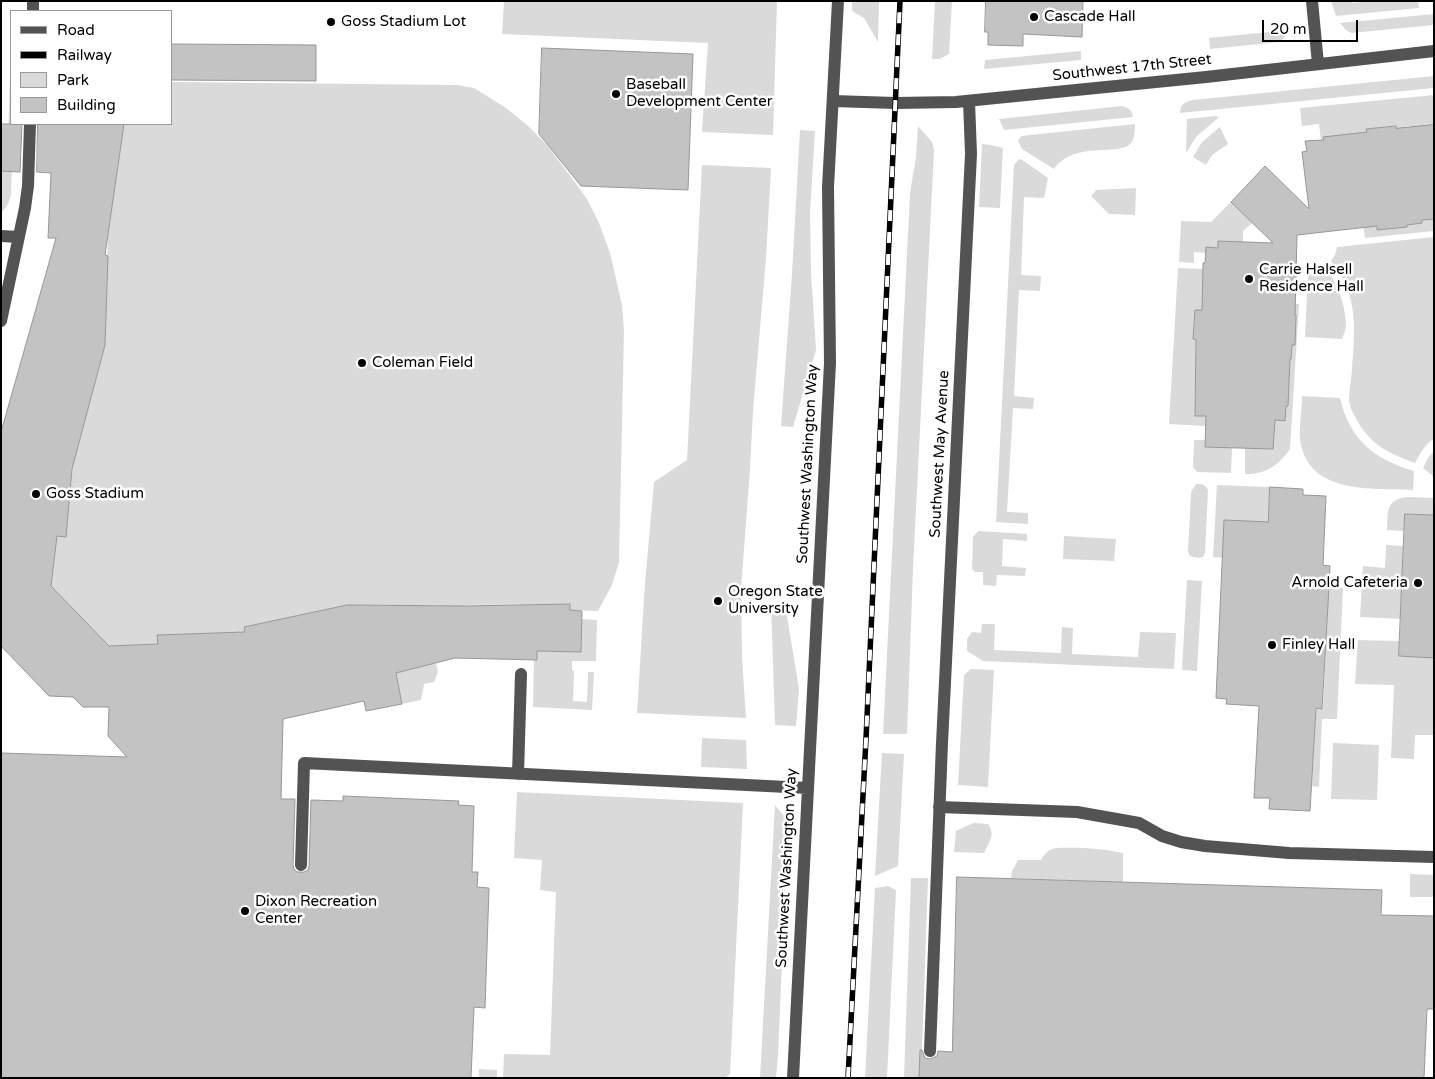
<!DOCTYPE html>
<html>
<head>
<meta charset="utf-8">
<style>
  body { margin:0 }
  #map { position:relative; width:1435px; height:1079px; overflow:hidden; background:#fff; font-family:"Varela Round",sans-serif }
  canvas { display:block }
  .frame { position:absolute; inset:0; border:2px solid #000; pointer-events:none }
  .legend { position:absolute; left:10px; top:10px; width:162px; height:115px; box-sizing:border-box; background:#fff; border:1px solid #999; margin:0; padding:6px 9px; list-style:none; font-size:15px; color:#000 }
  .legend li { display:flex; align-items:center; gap:10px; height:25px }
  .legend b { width:25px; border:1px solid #999 }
  .scale { position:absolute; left:1262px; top:20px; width:96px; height:22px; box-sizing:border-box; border:2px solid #000; border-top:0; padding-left:6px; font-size:15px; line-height:18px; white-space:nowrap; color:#000; -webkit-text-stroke:4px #fff; paint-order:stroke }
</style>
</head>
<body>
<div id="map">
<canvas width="1435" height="1079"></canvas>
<div class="frame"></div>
<ul class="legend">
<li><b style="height:6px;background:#535353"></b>Road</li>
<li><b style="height:6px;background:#000"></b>Railway</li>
<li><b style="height:14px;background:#dadada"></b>Park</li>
<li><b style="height:14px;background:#c3c3c3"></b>Building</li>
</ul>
<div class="scale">20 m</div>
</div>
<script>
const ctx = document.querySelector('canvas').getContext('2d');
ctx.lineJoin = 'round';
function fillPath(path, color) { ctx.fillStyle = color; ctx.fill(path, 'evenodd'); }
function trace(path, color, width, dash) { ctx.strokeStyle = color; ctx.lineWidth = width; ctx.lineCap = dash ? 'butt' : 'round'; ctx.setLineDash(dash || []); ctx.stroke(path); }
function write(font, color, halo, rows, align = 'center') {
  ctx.font = font + ' "Varela Round",sans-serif'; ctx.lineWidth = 5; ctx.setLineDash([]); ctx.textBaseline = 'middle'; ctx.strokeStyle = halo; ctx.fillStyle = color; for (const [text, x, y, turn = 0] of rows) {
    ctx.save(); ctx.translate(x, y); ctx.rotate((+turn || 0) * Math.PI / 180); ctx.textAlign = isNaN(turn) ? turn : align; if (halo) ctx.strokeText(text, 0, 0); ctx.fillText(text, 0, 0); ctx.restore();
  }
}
fillPath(new Path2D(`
  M504,1H777L773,135L702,132L708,43L502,34Z
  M852,1H879L878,42L864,18L852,11Z
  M935,1H952L949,54L940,59H932Z
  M1331,1H1351L1352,3L1369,1H1418L1419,8L1336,16Z
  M1434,14V25L1351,33L1345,29L1340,23Z
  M1289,30L1286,36L1279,42L1210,49L1209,38Z
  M11,43V124H13L11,195C9,202 7,208 1,212V171H7Z
  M1081,51V60L984,69L985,60Z
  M1434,76V88L1180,113C1180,104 1185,102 1193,100Z
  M171,82L457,85L474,88L506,108L527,125L547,145L574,181L587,199L599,223L610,253L622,305L624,332L619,562L612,585L598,611L570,610L569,604L465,605V607L443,611L441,605H347L244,627L245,632L158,635V644L109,646L51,586L57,536L66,537L74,451H77L105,345L108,235L124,124H171Z
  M1434,95V125L1413,141L1411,126L1396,128L1395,126L1367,129L1368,146L1323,137L1324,140H1321L1319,124L1302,126L1300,108Z
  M1122,106C1129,108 1132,110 1133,117L1004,130L999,119Z
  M1216,116L1218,117L1217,119L1196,137L1186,153L1187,119Z
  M1135,124C1135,130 1135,138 1131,143C1120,157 1074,140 1054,169L1022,149L1018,141L1021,136Z
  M918,126L932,142L934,151L913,569L907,734H883L910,193L916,157Z
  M1220,127L1228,144L1212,155L1206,165L1193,157L1202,142Z
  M800,130L815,131L810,213L811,272L816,350L793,427L781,426L792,274Z
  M982,144L991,145L1003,148L1000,208L979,207Z
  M1021,159L1048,178L1044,198L1024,197L1021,275L1041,276L1040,291L1019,290L1014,396L1034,398L1033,409L1013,408L1007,512L1028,513V524L996,522L1014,165L1018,160Z
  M702,165L771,168L766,258L753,411L750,469L741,589L742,657L746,718L637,713L645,583L654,482L687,460Z
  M1136,188L1135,215L1109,214L1091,196L1096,190Z
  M1231,202L1252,223L1243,231V242L1218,241V248L1206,247V253L1194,252V263L1179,262L1181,221L1211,222Z
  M1421,208L1434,219V231L1365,238L1363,225L1376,214L1377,230L1406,227L1407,225L1422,223Z
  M1434,237V439C1425,444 1420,454 1415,463C1390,454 1371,445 1358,422C1354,415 1350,408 1349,400C1349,391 1351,380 1352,370C1355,328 1359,296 1331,261L1335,255L1337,247Z
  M1178,268L1203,269L1202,288L1212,310H1195L1193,339L1196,340L1195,357L1210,358L1197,375H1195V416H1206V426L1169,424Z
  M1325,268C1337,282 1345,304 1346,323C1346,329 1344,334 1342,339L1305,337L1308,275L1314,274Z
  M1280,303L1299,304L1290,449C1279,465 1265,475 1245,474V449L1243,448V443L1275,428V420H1285L1286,406H1288L1289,381L1277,359H1291L1292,345H1295L1296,315L1280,314Z
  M1302,396L1340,398C1350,440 1374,459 1414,471L1413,490C1372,488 1307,495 1300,439C1299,426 1302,410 1302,396Z
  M1194,440H1205V447L1232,448L1231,473L1197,472L1193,467Z
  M1434,451V477L1423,468L1428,458Z
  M1196,484C1202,484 1205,484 1208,490L1205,553L1203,557L1198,558L1190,556L1188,552L1191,492Z
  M1217,485L1270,487L1268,522L1223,558L1213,557Z
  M1407,497L1434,498V515L1405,514V531L1387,530C1388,512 1385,500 1407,497Z
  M978,531L1027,534V541L1003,539L1002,566L1026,568L1025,576L997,575L996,586L983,585V572H975L972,569L973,537Z
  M1064,536L1116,539L1114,561L1063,559Z
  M1386,545L1404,546L1401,619L1360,617L1363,566L1385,568Z
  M1187,580L1202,581L1197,671L1182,670Z
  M1329,587L1343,588L1337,719H1322L1319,787L1312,786L1316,708H1323Z
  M771,603L785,604L799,689L796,726L775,725Z
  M582,619L597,620L596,661H572V670L574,671L573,701L587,702L588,672H594L592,710L533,707L534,660L537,659V651L581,652Z
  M982,624H995L994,650L1061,653L1062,627L1073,628L1072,654L1138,657L1140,632L1176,633L1174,669L983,661L967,651V639L972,632L981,633Z
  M1358,640L1400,641L1399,656L1434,658V735H1415L1414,759L1391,758L1394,685L1355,684Z
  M436,663L438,672L434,682L424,684L421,700L402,704L396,673Z
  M971,669L994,670L988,787L958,785L964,675Z
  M702,738L746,740L747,769L701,767Z
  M1333,743L1379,745L1377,800L1331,799Z
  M882,753L904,754L898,866L875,876Z
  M517,792L743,803L730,1074L725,1078H503L504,1054L550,1055L556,892L540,890L542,860L514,858Z
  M775,805L788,821L778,1056L776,1078H760Z
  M973,823L988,824C996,835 989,842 984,853L954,852L956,831Z
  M1056,848C1078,847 1102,848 1123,853V882L1011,878L1012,871L1018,860H1041C1045,853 1048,850 1056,848Z
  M1410,874L1434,875V897H1410Z
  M911,878H928L922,1050H920L919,1078H904Z
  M888,886L896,890L887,1078H865L875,888Z
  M479,1069L497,1070V1078H479Z`), '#dadada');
const building = new Path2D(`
  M986,1H1083L1082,37L1023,34V46L988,45V32H985Z
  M171,44L316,45V81L171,80Z
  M542,48L693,54L688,190L581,186L539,134Z
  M1,124H22L20,172L1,171Z
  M38,124H124L105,255L108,256L105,345L72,469L66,537L57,536L51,586L109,646L158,644L157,635L245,632L244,627L347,605L465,606L570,604V610L582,611L581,652L537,651V660L455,658L396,673L402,704L366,711L364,701L283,719L281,799H295L293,865L294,869L297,872H304L308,870L309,866L311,800L343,801V796L459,801L458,805L474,806L472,872H478L477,887L489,888L485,1008L474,1007L471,1078H1V753L127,757L108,736L109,707H83L73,697L49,696L1,646V432L56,238H48L51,173L37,172Z
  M1434,125V219L1422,220V223L1407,225V227L1377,230V226L1297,235L1295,315H1296L1295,345H1292L1291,359H1290L1288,406H1286L1285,421L1275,420L1273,449L1205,447L1206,416H1195L1196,340L1193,339L1195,310H1202L1203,263H1205L1206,247L1218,248V241L1273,243L1231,202L1265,166L1309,209L1302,152L1307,151L1305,141L1324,140L1323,137L1367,132L1366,129L1396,126V128Z
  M1270,487L1303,489V495L1326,496L1323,565L1330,566L1329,587L1322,709L1316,708L1310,811L1269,809L1270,798H1254L1259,706L1226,704L1227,699L1216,698L1224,520L1268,522Z
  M1405,514L1434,515V658L1399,656Z
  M957,877L1382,890L1381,915L1434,916V1009H1427L1424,1078H919L920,1050H922L925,1058L930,1059L937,1056L938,1051L952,1052Z`);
fillPath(building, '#c3c3c3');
trace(building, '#979797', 1);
trace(new Path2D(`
  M1312,1L1318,64
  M33,11V1
  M833,101L895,103L956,102L1206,77L1434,51
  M1,236L19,237
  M1,321L25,208L28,186L30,124
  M518,774L521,674
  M939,807L1077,812L1139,823L1162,836L1181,842L1205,846L1289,853L1434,857
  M301,865L304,763L807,788
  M930,1051L942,743L971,154L969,101
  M793,1078L830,363L828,187L838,1`), '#535353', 12);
const rail = new Path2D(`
  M848,1078L866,739L900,1`);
trace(rail, '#000', 5.5);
trace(rail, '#fff', 4, [11]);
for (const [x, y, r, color] of [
  [1034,17,5,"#000"],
  [331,22,5,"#000"],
  [616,94,5,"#000"],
  [1249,279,5,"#000"],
  [362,363,5,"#000"],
  [36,494,5,"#000"],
  [1418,583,5,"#000"],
  [718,601,5,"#000"],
  [1272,645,5,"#000"],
  [245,911,5,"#000"]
]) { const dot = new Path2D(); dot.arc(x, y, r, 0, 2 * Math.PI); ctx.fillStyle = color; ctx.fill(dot); trace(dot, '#fff', 2); }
write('15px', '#000', '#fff', [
  ["Cascade Hall",1044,17],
  ["Goss Stadium Lot",341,22],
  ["Baseball",626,85],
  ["Development Center",626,102],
  ["Carrie Halsell",1259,270],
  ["Residence Hall",1259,287],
  ["Coleman Field",372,363],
  ["Goss Stadium",46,494],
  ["Arnold Cafeteria",1408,583,"right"],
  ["Oregon State",728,592],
  ["University",728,609],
  ["Finley Hall",1282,645],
  ["Dixon Recreation",255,902],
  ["Center",255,919]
], 'left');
write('15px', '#000', '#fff', [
  ["Southwest 17th Street",1132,68,-6],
  ["Southwest May Avenue",940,454,-87],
  ["Southwest Washington Way",808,464,-87],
  ["Southwest Washington Way",787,868,-87]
]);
</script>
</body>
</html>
